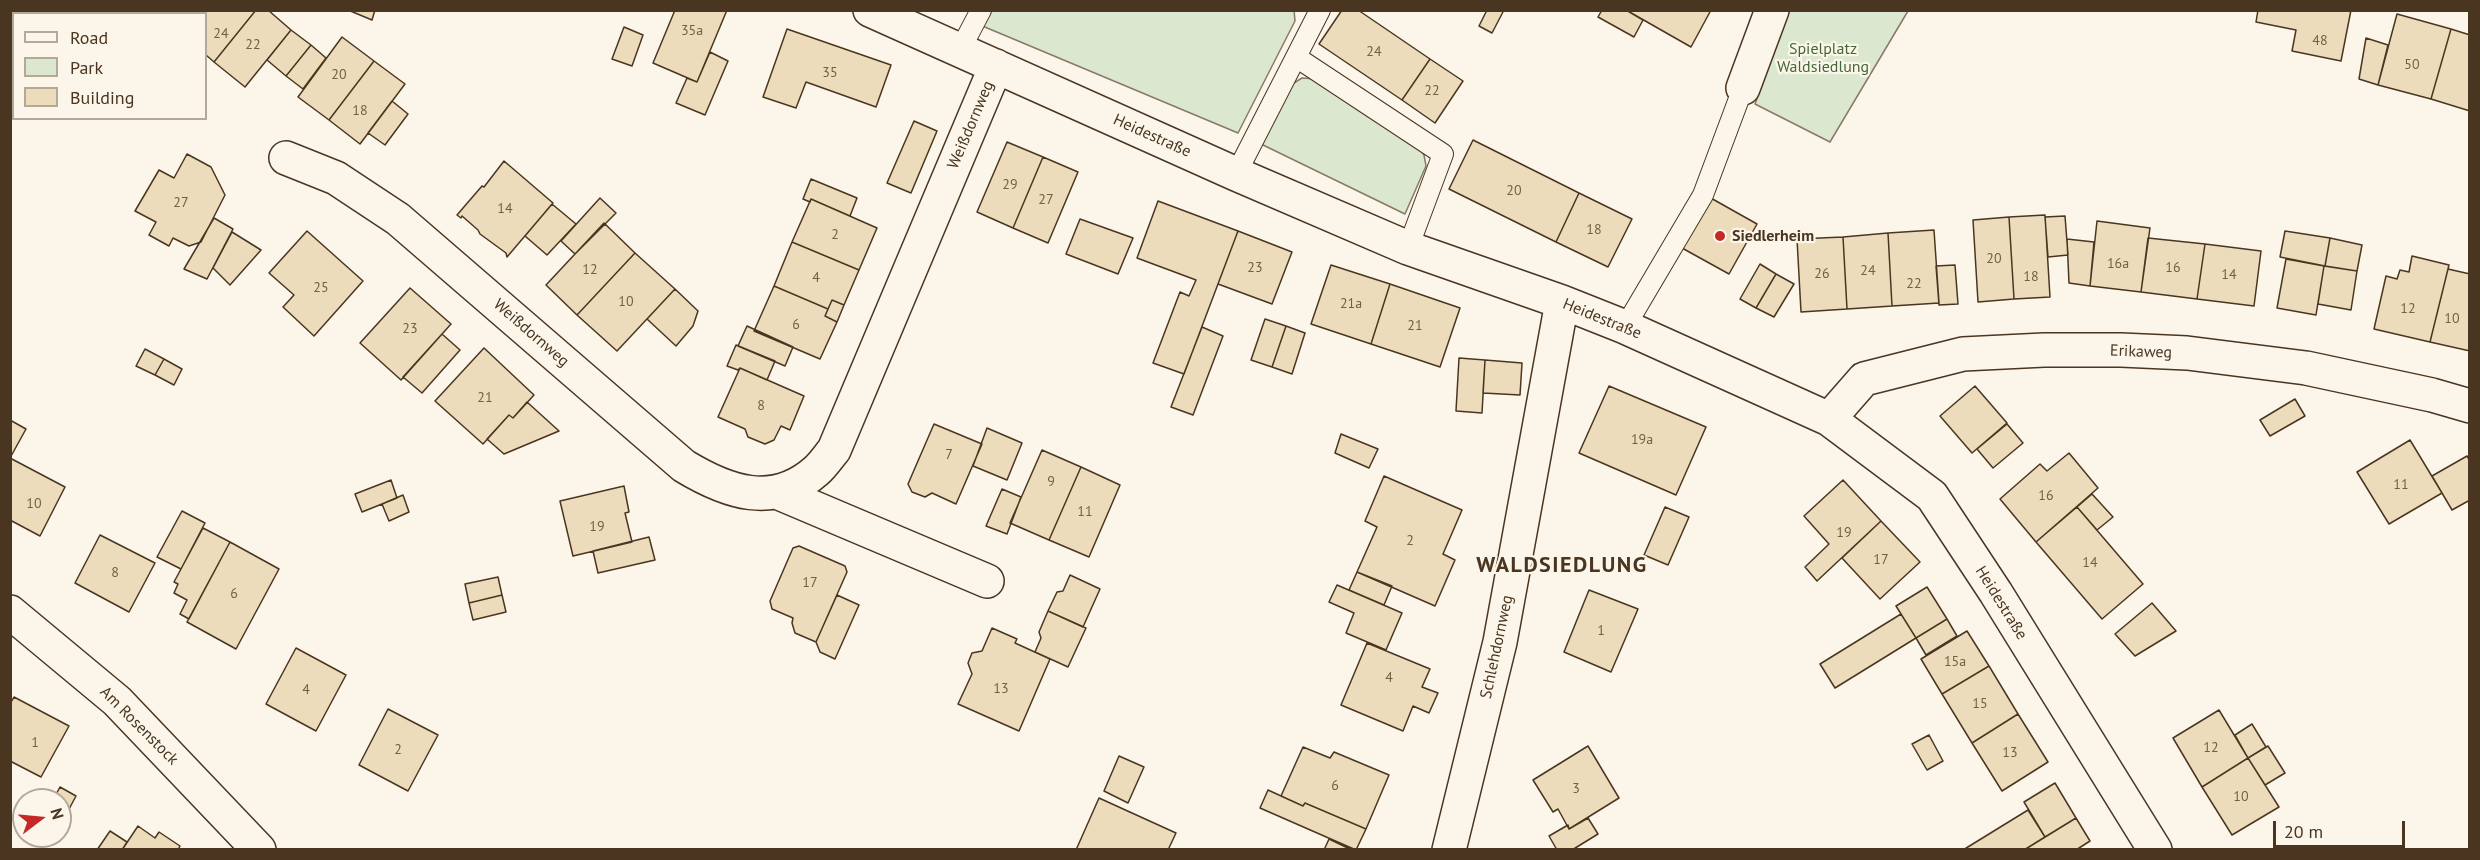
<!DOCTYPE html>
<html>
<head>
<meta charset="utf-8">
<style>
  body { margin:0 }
  #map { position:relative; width:2480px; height:860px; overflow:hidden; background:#fbf6e9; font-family:"PT Sans",sans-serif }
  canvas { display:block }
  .frame { position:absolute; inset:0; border:12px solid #4a3520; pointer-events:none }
  .legend { position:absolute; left:12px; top:12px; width:195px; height:108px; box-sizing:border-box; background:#fbf6e9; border:2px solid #b4a999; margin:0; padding:8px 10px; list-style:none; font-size:18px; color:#4a3520 }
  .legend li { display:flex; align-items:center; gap:12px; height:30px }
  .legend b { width:30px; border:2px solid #b4a999 }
  .north { position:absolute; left:12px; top:788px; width:60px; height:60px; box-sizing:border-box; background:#fbf6e9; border:2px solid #b4a999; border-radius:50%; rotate:74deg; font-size:16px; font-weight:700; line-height:24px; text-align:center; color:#4a3520 }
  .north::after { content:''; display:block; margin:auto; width:21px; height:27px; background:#c62828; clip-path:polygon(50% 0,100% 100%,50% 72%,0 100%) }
  .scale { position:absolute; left:2273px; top:821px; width:132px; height:27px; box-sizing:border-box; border:3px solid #4a3520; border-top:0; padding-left:8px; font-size:18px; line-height:21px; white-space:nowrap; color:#4a3520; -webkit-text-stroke:4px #fbf6e9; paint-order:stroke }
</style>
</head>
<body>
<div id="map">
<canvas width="2480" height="860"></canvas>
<div class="frame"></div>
<ul class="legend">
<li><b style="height:8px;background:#fbf6e9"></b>Road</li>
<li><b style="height:16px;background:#dce7d0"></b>Park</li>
<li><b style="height:16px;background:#ecdcbc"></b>Building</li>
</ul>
<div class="north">N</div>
<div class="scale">20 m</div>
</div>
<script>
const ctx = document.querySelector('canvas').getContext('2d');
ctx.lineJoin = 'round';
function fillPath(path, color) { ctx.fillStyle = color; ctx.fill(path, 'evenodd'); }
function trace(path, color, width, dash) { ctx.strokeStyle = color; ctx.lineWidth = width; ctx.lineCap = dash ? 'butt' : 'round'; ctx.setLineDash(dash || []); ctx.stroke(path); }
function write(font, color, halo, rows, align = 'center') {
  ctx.font = font + ' "PT Sans",sans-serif'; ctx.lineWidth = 4.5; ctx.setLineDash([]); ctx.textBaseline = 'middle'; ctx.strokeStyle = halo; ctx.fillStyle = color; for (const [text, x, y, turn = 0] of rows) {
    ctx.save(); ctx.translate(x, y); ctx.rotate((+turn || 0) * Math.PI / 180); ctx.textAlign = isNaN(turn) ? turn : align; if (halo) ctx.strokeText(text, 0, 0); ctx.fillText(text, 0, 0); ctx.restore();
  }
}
const green = new Path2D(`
  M989,10H1294L1295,21L1238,133L980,25Z
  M1789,11H1908L1830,142L1755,104Z
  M1302,78L1317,79L1417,145L1424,155L1426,166L1405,214L1261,144L1289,86Z`);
fillPath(green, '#dce7d0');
trace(green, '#887966', 1.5);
const building = new Path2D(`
  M175,10H205L203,14H174Z
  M205,10H256L214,62L206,55V14H203Z
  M256,10H268L291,30L245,87L214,62Z
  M348,10H375L372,20Z
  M675,10H727L697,82L653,63Z
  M1342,10H1358L1430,59L1402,100L1319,44Z
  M1487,10H1504L1492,33L1479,26Z
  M1602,10H1626L1643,20L1634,37L1598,17Z
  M1626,10H1711L1691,47Z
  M2258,10H2351L2341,61L2292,51L2296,30L2256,22Z
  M2397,14L2451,29L2431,99L2378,85Z
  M624,27L643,35L632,66L612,59Z
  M787,29L891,65L876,107L806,82L796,108L763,97Z
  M2451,29L2470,35V111L2431,99Z
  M291,30L311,45L286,76L267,60Z
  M342,37L374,61L329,120L298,97Z
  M2366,38L2388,45L2378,85L2359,79Z
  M311,45L326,58L303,89L286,76Z
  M710,52L728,61L705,115L676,103L687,78L697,82Z
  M1430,59L1463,81L1435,123L1402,100Z
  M374,61L405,84L360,144L329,120Z
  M392,101L408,114L385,145L368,133Z
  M914,121L937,131L911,193L887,183Z
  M1473,140L1579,193L1556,242L1449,189Z
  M1007,142L1043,157L1013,228L977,212Z
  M187,154L211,167L225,195L201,242L189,246L173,238L169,246L149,235L156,222L135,211L159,170L174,178Z
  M1043,157L1078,172L1048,243L1013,228Z
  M504,161L553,203L507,257L506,253L480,234L478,230L462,216L461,218L457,215L482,186L484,187Z
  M811,179L857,198L850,216L811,199L810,202L803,199Z
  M1579,193L1632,219L1608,267L1556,242Z
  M1709,197L1757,224L1729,274L1682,248Z
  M600,198L616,213L575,254L561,241Z
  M811,199L877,228L859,270L792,242Z
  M1158,201L1238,231L1184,374L1153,363L1180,292L1189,296L1196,280L1137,258Z
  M552,204L576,224L547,255L525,236Z
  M2045,215L2050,297L2014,299L2009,217Z
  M2065,216L2068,255L2048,257L2045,217Z
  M2009,217L2014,299L1978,302L1973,220Z
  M214,218L233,229L207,279L184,269Z
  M1080,219L1133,238L1118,274L1066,254Z
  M2097,221L2150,228L2141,292L2090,286Z
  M604,223L635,253L577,315L546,285Z
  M1934,230L1939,303L1892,306L1888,233Z
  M307,231L363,281L314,336L283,307L294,295L269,273Z
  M1238,231L1292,252L1272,304L1218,284Z
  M2285,231L2330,238L2325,266L2280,257Z
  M232,232L261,250L230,285L213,268Z
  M1888,233L1892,306L1847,309L1843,237Z
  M1843,237L1847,309L1801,312L1797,239Z
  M2148,238L2205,244L2197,299L2141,292Z
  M2330,238L2362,245L2357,271L2325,266Z
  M2067,239L2094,242L2090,286L2069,283Z
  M792,242L859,270L844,305L832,300L828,309L774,286Z
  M2205,244L2261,251L2254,306L2197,299Z
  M635,253L675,289L617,351L577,315Z
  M2412,256L2449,265L2430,342L2374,329L2386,276L2397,279L2400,270L2409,272Z
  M2286,259L2324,266L2316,315L2277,308Z
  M1760,264L1776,274L1756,308L1740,299Z
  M1331,265L1390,284L1371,344L1311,324Z
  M1955,265L1958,304L1939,305L1936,266Z
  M2324,266L2357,271L2351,310L2318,304Z
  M2448,269L2470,274V351L2430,342Z
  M1776,274L1794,284L1774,317L1756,308Z
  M1390,284L1460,308L1440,367L1371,344Z
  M774,286L828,309L825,316L837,322L820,359L754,331Z
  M410,288L451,324L401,380L360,343Z
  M675,289L698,311L693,326L676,346L647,319Z
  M832,300L844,305L837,322L825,316Z
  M1265,319L1286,326L1272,367L1251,360Z
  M747,326L793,347L785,366L738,346Z
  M1286,326L1305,333L1292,374L1272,367Z
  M1202,327L1223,336L1193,415L1171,407Z
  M442,334L460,350L422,393L403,377Z
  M736,345L775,361L767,380L740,368L738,370L727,366Z
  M484,348L534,395L513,418L509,415L483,444L435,401Z
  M145,349L164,359L155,375L136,366Z
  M1459,358L1485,360L1482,413L1456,411Z
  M164,359L182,369L174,385L155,375Z
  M1485,360L1522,363L1520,395L1483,393Z
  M740,368L804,396L790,430L781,426L774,440L765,444L748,437L745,429L718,417Z
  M1609,386L1706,427L1676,495L1579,453Z
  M1975,386L2007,423L1972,453L1940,416Z
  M2295,399L2305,416L2270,436L2260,420Z
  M527,402L559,431L504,454L487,439L509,415L513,418Z
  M10,420L26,429L10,458Z
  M934,424L982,444L956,504L932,493L925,497L912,492L908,484Z
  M2007,424L2023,443L1993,468L1977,449Z
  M987,428L1022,443L1007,480L973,466Z
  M1341,434L1378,449L1369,468L1335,453Z
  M2410,440L2442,493L2389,524L2357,472Z
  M1042,450L1081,467L1049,540L1010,523Z
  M2069,453L2098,488L2036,542L2000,499L2040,464L2047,471Z
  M2467,456L2470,461V500L2452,510L2432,476Z
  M10,458L65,487L40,536L10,520Z
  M1081,467L1120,485L1089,557L1049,540Z
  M1384,476L1462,510L1443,554L1455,560L1435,606L1357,572L1377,527L1365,521Z
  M391,480L397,498L362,512L355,494Z
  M1843,480L1881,521L1817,581L1805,567L1829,544L1804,516Z
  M624,486L629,512L625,513L632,542L573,556L560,501Z
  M1002,489L1021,497L1007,534L986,526Z
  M2092,494L2113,517L2097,530L2077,507Z
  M403,495L409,512L389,521L382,504Z
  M1665,507L1689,517L1668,565L1644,555Z
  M2077,507L2143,584L2102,619L2036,542Z
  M182,511L205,523L181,569L157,557Z
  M1881,521L1920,562L1880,599L1842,558Z
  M203,528L230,542L189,619L180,614L187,600L174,593L178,584L174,582Z
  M100,535L155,563L129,612L75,583Z
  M649,537L655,560L598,573L593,551Z
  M230,542L279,569L236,649L187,622Z
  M799,546L845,566L847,572L816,642L795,633L792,623L793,618L772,609L770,601L793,548Z
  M1357,572L1392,586L1384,605L1349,590Z
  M1070,575L1100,589L1083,627L1048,611L1057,592L1063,591Z
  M498,577L502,595L469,603L465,584Z
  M1337,585L1402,613L1386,650L1346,633L1354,613L1329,602Z
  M1927,587L1947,619L1916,638L1896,606Z
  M1589,590L1638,609L1611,672L1564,652Z
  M502,595L506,612L473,620L469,603Z
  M837,595L859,605L835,659L820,652L816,642Z
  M2152,603L2176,631L2135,656L2115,634Z
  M1048,611L1086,628L1068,667L1035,652L1041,638L1039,632Z
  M1901,614L1916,638L1835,688L1820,664Z
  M1947,619L1957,636L1926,655L1916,638Z
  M992,628L1017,639L1015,643L1050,659L1019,731L958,704L972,674L968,663L972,653L982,651Z
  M1967,631L1989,666L1942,694L1921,659Z
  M1367,643L1430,669L1422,687L1438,693L1429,713L1413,706L1403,731L1341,705Z
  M296,648L346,675L316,731L266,704Z
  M1989,666L2018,714L1972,743L1942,694Z
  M14,697L69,726L41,777L10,761V704Z
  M388,709L438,735L408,791L359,765Z
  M2219,710L2248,758L2202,787L2173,738Z
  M2018,714L2048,762L2002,791L1972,743Z
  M2252,724L2266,747L2248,758L2235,735Z
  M1929,735L1943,761L1927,770L1912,744Z
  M1588,746L1619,798L1569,829L1558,809L1553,812L1533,780Z
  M2268,746L2285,773L2265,785L2248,758Z
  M1303,747L1330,758L1334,752L1389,775L1366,829L1305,803L1303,806L1281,796Z
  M1119,756L1144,767L1128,803L1104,791Z
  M2248,758L2279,807L2232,835L2202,787Z
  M2055,783L2076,818L2045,837L2024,802Z
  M60,787L76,796L60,826V800H53Z
  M1268,790L1303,806L1305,803L1366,829L1356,850L1260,808Z
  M1099,798L1176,833L1168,850H1076Z
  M2028,810L2045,837L2024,850H1963Z
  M1588,818L1598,834L1572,850H1557L1549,836L1568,825L1569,829Z
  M2076,818L2090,841L2076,850H2024Z
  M138,826L155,838L159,832L180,846L178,850H122Z
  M110,831L127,842L122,850H97Z
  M1329,839L1352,850H1324Z`);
fillPath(building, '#ecdcbc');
trace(building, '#4a3520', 1.5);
const service = new Path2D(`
  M1320,10L1296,57L1443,154L1408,248
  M960,50L981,10
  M1236,174L1296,57
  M1625,327L1703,195L1743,88`);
const minor = new Path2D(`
  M870,10L1236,174L1408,248L1562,302L1625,327L1829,419L1932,496L1996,593L2155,850
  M1743,88L1772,10
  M286,158L336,178L398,219L684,466C727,492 773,509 816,471C823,465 828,457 834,450L996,66
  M1829,419L1864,379L1963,354L2044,350H2121L2187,353L2306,368L2432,395L2470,406
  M779,493L987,581
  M10,612L117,701L259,850
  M1449,850L1500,642L1562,302`);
trace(service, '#4a3520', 22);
trace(minor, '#4a3520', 36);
trace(service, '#fbf6e9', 20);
trace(minor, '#fbf6e9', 33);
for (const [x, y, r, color] of [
  [1720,236,6,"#c62828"]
]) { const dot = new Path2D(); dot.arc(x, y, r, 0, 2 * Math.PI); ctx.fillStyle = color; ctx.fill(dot); trace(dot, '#fbf6e9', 2); }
write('14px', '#725f47', null, [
  ["35a",692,31],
  ["24",221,34],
  ["48",2320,41],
  ["22",253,45],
  ["24",1374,52],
  ["50",2412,65],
  ["35",830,73],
  ["20",339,75],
  ["22",1432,91],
  ["18",360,111],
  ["29",1010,185],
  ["20",1514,191],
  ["27",1046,200],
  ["27",181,203],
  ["14",505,209],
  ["18",1594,230],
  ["2",835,235],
  ["20",1994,259],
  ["16a",2118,264],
  ["23",1255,268],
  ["16",2173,268],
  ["12",590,270],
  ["24",1868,271],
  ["26",1822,274],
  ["14",2229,275],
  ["18",2031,277],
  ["4",816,278],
  ["22",1914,284],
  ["25",321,288],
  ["10",626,302],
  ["21a",1351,304],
  ["12",2408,309],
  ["10",2452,319],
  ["6",796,325],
  ["21",1415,326],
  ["23",410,329],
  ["21",485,398],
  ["8",761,406],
  ["19a",1642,440],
  ["7",949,455],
  ["9",1051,482],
  ["11",2401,485],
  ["16",2046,496],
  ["10",34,504],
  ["11",1085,512],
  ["19",597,527],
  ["19",1844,533],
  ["2",1410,541],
  ["17",1881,560],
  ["14",2090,563],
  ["8",115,573],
  ["17",810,583],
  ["6",234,594],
  ["1",1601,631],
  ["15a",1955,662],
  ["4",1389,678],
  ["13",1001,689],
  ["4",306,690],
  ["15",1980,704],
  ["1",35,743],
  ["12",2211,748],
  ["2",398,750],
  ["13",2010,753],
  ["6",1335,786],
  ["3",1576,789],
  ["10",2241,797]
]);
write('16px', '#436837', '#fbf6e9', [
  ["Spielplatz",1823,49],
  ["Waldsiedlung",1823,67]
]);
write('16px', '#4a3520', '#fbf6e9', [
  ["Weißdornweg",971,125,-67],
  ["Heidestraße",1152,136,24],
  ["Heidestraße",1602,319,22],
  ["Weißdornweg",531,333,41],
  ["Erikaweg",2141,352,2],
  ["Heidestraße",2001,603,58],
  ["Schlehdornweg",1497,647,-78],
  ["Am Rosenstock",139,726,45]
]);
write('bold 16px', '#4a3520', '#fbf6e9', [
  ["Siedlerheim",1732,236]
], 'left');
ctx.letterSpacing = '1.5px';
write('bold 22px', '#4a3520', '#fbf6e9', [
  ["WALDSIEDLUNG",1562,566]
]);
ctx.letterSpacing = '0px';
</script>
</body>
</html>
